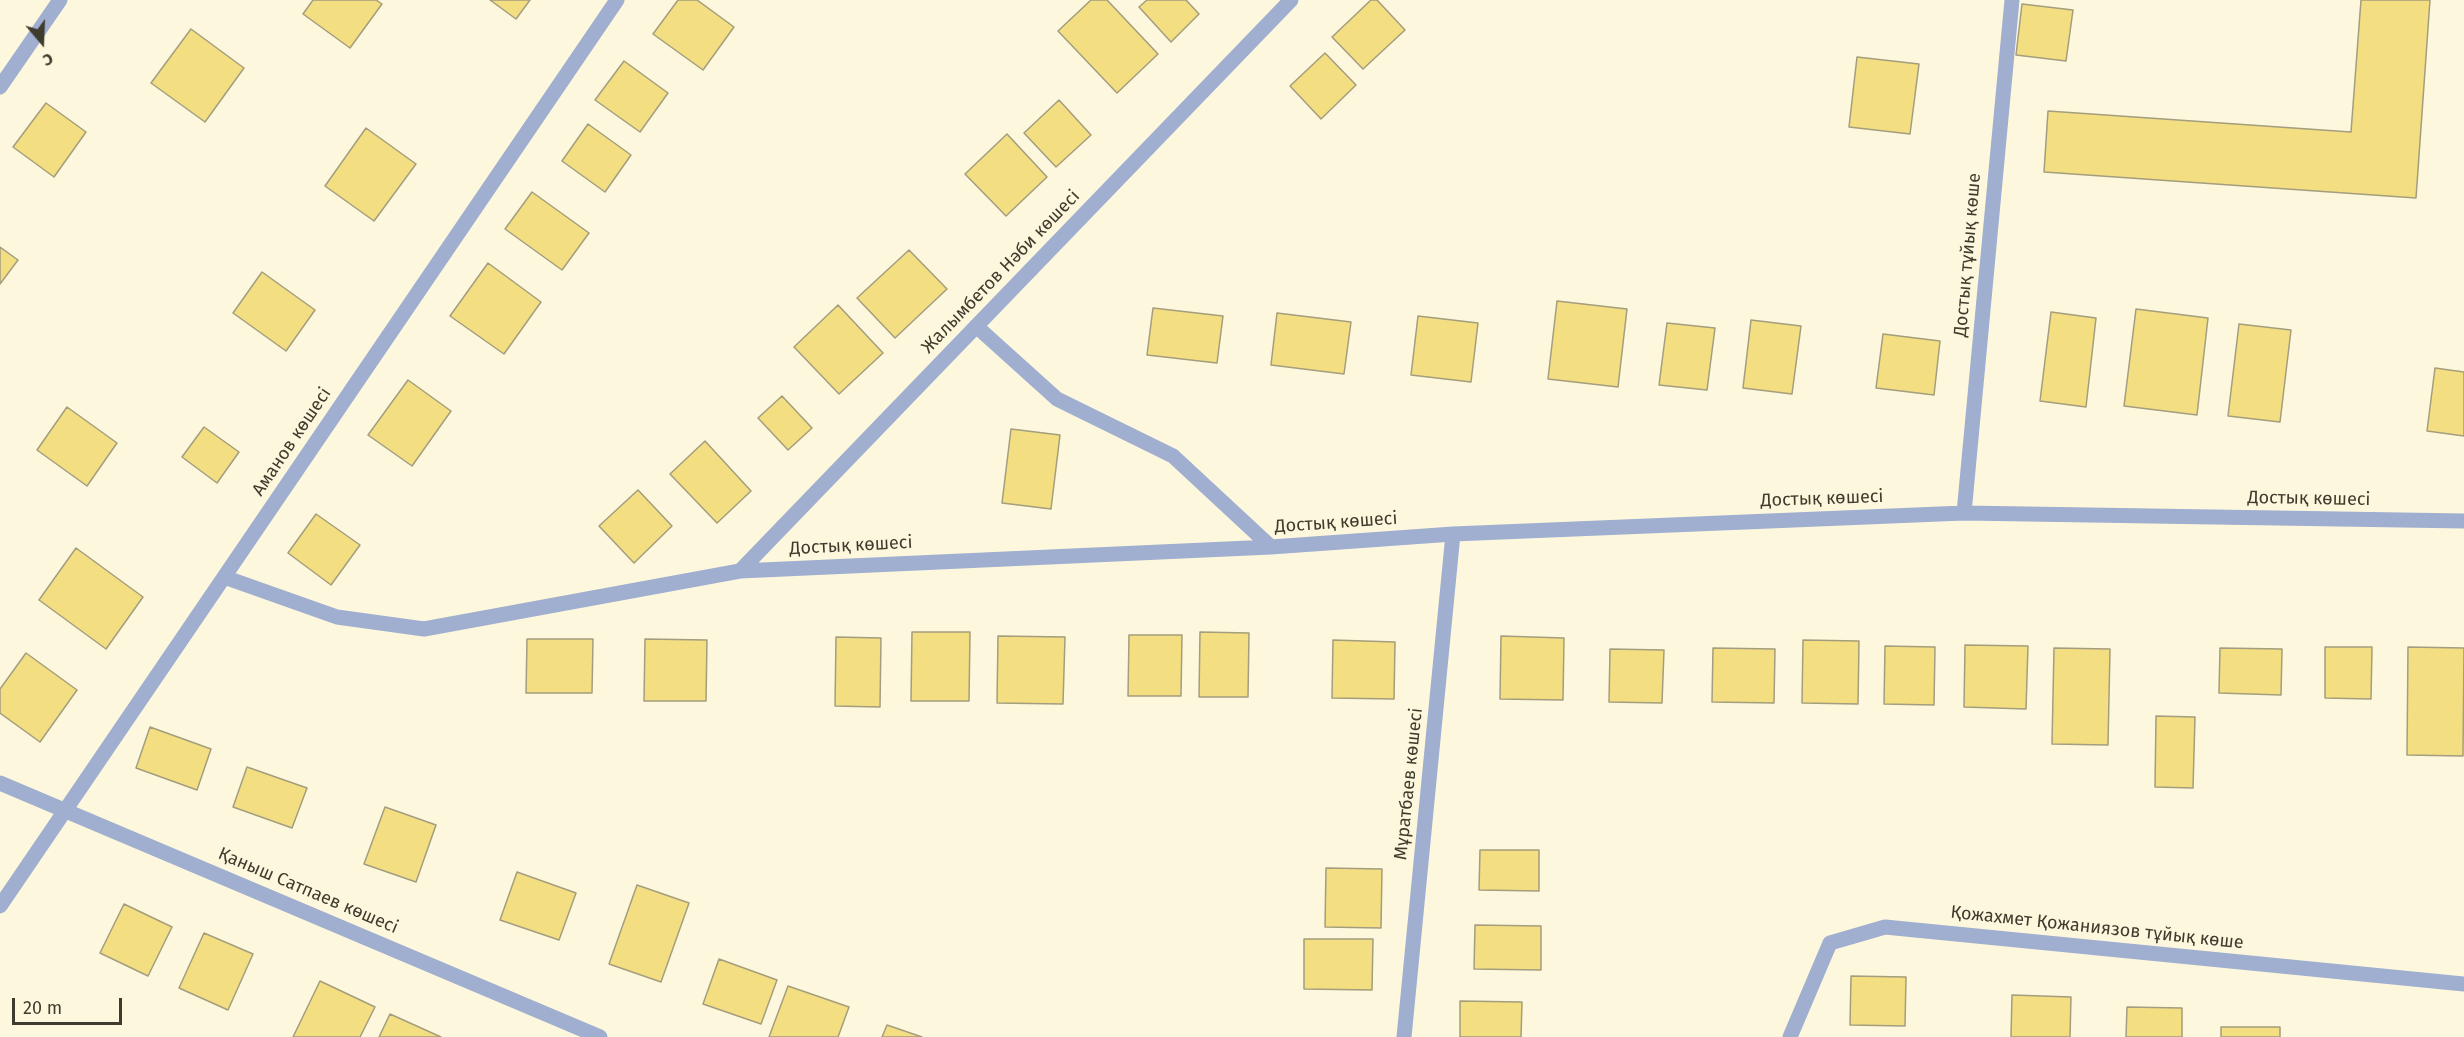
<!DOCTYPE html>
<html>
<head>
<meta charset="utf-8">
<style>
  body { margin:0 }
  #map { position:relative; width:2464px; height:1037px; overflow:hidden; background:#fdf8dd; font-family:"Fira Sans",sans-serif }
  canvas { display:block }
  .north { position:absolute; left:12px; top:12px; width:60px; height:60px; -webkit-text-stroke:4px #fdf8dd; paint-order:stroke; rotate:161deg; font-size:16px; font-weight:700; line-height:24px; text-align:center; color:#3f3c2e }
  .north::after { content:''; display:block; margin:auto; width:21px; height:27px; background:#3f3c2e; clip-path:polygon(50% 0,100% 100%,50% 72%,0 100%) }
  .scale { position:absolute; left:12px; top:998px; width:110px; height:27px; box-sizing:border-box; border:3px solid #3f3c2e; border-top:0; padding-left:8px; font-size:18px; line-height:21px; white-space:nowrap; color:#3f3c2e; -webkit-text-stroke:4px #fdf8dd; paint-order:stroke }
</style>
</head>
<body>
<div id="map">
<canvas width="2464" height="1037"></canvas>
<div class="north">С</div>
<div class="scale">20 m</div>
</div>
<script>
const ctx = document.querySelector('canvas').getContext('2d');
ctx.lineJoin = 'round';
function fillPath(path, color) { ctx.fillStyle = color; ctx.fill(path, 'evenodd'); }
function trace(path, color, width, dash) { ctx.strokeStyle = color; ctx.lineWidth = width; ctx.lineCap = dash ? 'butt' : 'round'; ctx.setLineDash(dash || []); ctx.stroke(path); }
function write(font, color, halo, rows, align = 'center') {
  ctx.font = font + ' "Fira Sans",sans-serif'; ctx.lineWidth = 4.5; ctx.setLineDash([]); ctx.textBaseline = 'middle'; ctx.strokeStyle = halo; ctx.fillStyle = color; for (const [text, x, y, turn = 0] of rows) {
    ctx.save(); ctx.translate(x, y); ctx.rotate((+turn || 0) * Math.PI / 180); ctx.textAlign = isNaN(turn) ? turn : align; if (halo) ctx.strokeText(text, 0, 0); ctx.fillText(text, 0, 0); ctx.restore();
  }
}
const building = new Path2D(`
  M313,0H376L382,4L350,48L303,14Z
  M490,0H530L516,19Z
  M678,0H697L734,27L703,70L653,34Z
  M1091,0H1107L1158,54L1117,93L1058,31Z
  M1147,0H1186L1199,14L1171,42L1139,7Z
  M1371,0H1377L1405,30L1363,69L1332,37Z
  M2361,0H2430L2416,198L2044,172L2048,111L2351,132Z
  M2022,4L2073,10L2066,61L2016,55Z
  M191,29L244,68L205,122L151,83Z
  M1325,53L1356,85L1321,119L1290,86Z
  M1857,57L1919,64L1910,134L1849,127Z
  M624,61L668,93L640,132L595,100Z
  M1059,100L1091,135L1056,167L1024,133Z
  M46,103L86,132L54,177L13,147Z
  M588,124L631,155L605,192L562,161Z
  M366,128L416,164L374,221L325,186Z
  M1007,134L1047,177L1006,216L965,174Z
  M532,192L589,233L562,270L505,229Z
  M0,247L18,260L0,284Z
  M909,250L947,289L895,338L857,298Z
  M488,263L541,302L504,354L450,316Z
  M262,272L315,310L286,351L233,313Z
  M1557,301L1627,309L1618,387L1548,379Z
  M838,305L883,353L839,394L794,347Z
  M1153,308L1223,316L1217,363L1147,355Z
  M2136,309L2208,318L2197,415L2124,406Z
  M2051,312L2096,318L2086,407L2040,401Z
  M1277,313L1351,322L1344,374L1271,365Z
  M1418,316L1478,323L1471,382L1411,375Z
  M1751,320L1801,326L1792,394L1743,388Z
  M1667,323L1715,328L1707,390L1659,385Z
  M2239,324L2291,330L2280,422L2228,416Z
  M1883,334L1940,341L1934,395L1876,388Z
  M2435,368L2464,372V436L2427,431Z
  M408,380L451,411L412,466L368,435Z
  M782,396L812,428L788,450L758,418Z
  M67,407L117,443L87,486L37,450Z
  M204,427L239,452L217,483L182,457Z
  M1011,429L1060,435L1051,509L1002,503Z
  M705,441L751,491L717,523L670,474Z
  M638,490L672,526L634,563L599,526Z
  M316,514L360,545L331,585L288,553Z
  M76,548L143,597L106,649L39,600Z
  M912,632H970L969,701H911Z
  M1200,632L1249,633L1248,697H1199Z
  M1129,635H1182L1181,696H1128Z
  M998,636L1065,637L1063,704L997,703Z
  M1501,636L1564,638L1563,700L1500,699Z
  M836,637L881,638L880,707L835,706Z
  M527,639H593L592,693H526Z
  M645,639L707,640L706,701H644Z
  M1333,640L1395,642L1394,699L1332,698Z
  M1803,640L1859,641L1858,704L1802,703Z
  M1965,645L2028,646L2026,709L1964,707Z
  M1885,646L1935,647L1934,705L1884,704Z
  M2325,647H2372L2371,699L2325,698Z
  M2408,647L2464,648L2463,756L2407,755Z
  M1713,648L1775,649L1774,703L1712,702Z
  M2054,648L2110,649L2108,745L2052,744Z
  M2220,648L2282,649L2281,695L2219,693Z
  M1610,649L1664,650L1662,703L1609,702Z
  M26,653L77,690L40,742L0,713V689Z
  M2156,716L2195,717L2193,788L2155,787Z
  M150,727L211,749L197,790L136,768Z
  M247,767L307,788L292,828L233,807Z
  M385,807L436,825L416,882L364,864Z
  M1480,850H1539V891L1479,890Z
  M1326,868L1382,869L1381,928L1325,927Z
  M517,872L576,893L559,940L500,920Z
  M637,885L689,903L661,982L609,964Z
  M124,904L172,927L148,976L100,953Z
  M1475,925L1541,926V970L1474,969Z
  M204,933L253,954L228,1010L179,988Z
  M1304,939H1373L1372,990L1304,989Z
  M719,959L777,980L761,1024L703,1004Z
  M1851,976L1906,977L1905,1026L1850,1025Z
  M320,981L375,1007L360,1037H293Z
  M788,986L849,1007L838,1037H769Z
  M2012,995L2071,997L2070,1037H2011Z
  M1460,1001L1522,1002L1521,1037H1460Z
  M2127,1007L2182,1008V1037H2126Z
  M390,1014L441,1037H379Z
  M887,1025L922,1037H882Z
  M2221,1027H2280V1037H2221Z`);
fillPath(building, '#f3df82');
trace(building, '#a49d7e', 1.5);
trace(new Path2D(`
  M0,87L60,0
  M976,326L1057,399L1173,456L1271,547
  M1964,513L2012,0
  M740,571L1291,0
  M224,577L337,617L424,629L740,571L1271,547L1453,534L1964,513L2464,521
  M0,783L600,1037
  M0,906L617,0
  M1404,1037L1453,534
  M1790,1037L1830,943L1885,927L2464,984`), '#a0aed0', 15);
write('18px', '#3f3c2e', '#fdf8dd', [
  ["Достық тұйық көше",1968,255,-85],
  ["Жалымбетов Нәби көшесі",1001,272,-46],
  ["Аманов көшесі",292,442,-56],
  ["Достық көшесі",1822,499,-2],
  ["Достық көшесі",2309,499,1],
  ["Достық көшесі",1336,523,-4],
  ["Достық көшесі",851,546,-3],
  ["Мұратбаев көшесі",1409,784,-84],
  ["Қаныш Сатпаев көшесі",308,891,23],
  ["Қожахмет Қожаниязов тұйық көше",2097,928,6]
]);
</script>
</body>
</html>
